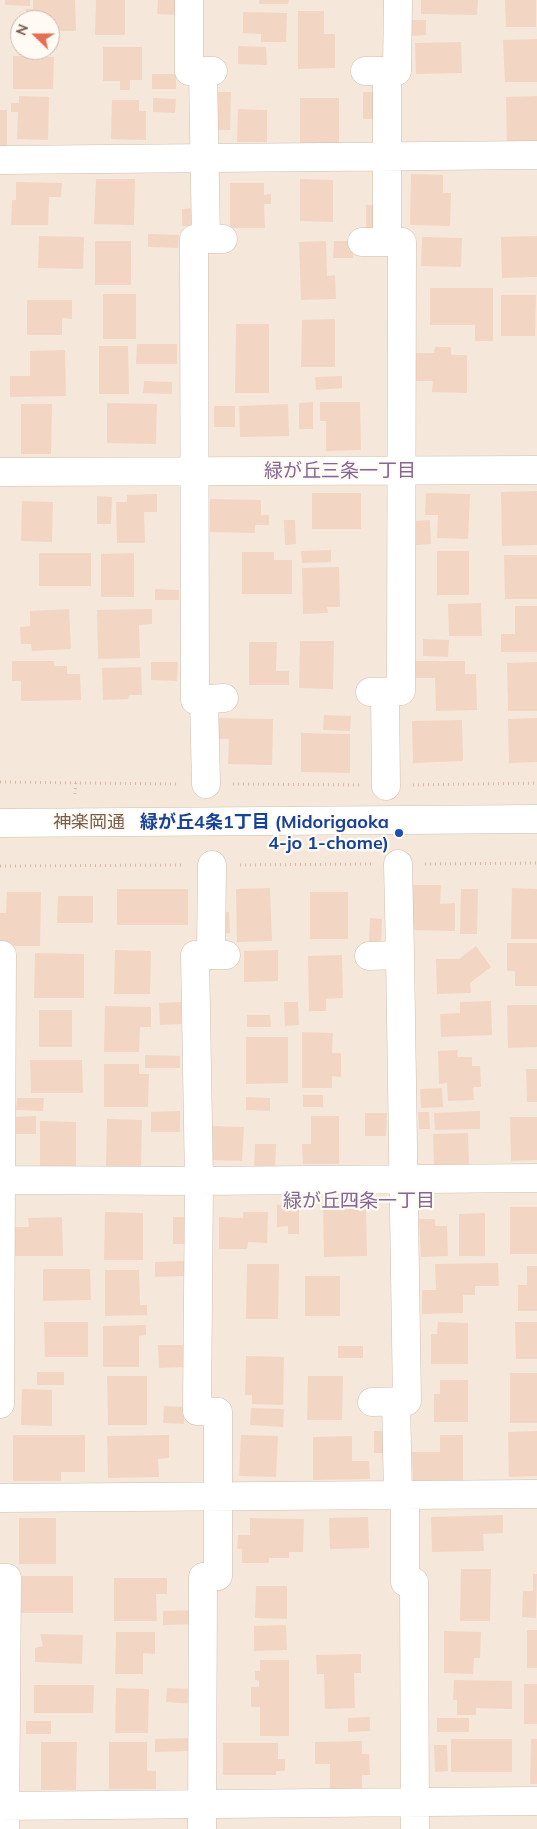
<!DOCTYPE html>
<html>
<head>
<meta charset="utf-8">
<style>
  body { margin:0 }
  #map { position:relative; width:537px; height:1829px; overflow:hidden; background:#fdf6ec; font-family:Mulish,sans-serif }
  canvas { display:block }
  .north { position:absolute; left:10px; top:10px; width:50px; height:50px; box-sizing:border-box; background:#fffaf3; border:1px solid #cabbb1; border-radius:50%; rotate:292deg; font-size:14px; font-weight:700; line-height:20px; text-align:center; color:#7a5c4d }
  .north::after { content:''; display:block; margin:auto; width:18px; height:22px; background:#e76f51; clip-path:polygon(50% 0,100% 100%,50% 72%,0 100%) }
</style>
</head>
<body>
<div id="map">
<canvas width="537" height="1829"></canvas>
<div class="north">N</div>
</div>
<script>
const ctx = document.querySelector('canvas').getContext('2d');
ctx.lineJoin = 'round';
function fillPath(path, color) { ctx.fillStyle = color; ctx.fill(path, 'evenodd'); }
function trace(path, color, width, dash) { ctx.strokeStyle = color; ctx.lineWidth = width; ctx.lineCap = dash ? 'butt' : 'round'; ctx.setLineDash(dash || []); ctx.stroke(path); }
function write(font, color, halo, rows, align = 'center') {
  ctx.font = font + ' Mulish,"Noto Sans JP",sans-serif'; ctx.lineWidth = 4.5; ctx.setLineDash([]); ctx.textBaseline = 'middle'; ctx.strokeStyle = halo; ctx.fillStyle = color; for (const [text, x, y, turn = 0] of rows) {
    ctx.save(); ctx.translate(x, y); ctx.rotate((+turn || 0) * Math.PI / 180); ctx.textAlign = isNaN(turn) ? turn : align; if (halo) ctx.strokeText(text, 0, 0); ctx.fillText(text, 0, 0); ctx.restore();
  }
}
fillPath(new Path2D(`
  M0,0H537V1829H0ZM20,20H50V50H20Z`), '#f5e8da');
fillPath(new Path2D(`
  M5,0H30V6L5,5Z
  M33,0H75L76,31H50V20H26V9H33Z
  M96,0H125V35H95Z
  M158,0H176V15L157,14Z
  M259,0H289L288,4H259Z
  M421,0H478L477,15L421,14Z
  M505,0H536V27H506Z
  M298,11H324V34H335V68L298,69Z
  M243,12L287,13L286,42H261V34L243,33Z
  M409,20H426V35L410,36Z
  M537,39V82H505L503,40Z
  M461,42L462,73L416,74L415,43Z
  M238,46L266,47L267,65L238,64Z
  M103,47H142V80H130V90H120V81H103Z
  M13,56L54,57L53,89H13Z
  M152,74H176V89H152Z
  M214,92H231L230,130H213Z
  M363,92H378V119H363Z
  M19,96L49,97L48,140L17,139L18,112H11V103H19Z
  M537,96V146L507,147L506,97Z
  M153,98L176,99L175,113L153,112Z
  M300,98H339V144H300Z
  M112,100H139V111H146V140L111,139Z
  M238,109L267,110V142H237Z
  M0,110H7V147L0,146Z
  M411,174L443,175V193H451L450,226L410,225Z
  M96,179H135L134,225L94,224Z
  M300,179L333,180V222L300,221Z
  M16,182L62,183L61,197H49L48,225H11L12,200H16Z
  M230,183H264V195L271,194V204H264L265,228H230Z
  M366,205H381V228H366Z
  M196,208L195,226H182V209Z
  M148,234L179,235L178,248L148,247Z
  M39,236L84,237L83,269L38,268Z
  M537,236V277L502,278L501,237Z
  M422,237L462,238L461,267L421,266Z
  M95,241H131V285H95Z
  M326,241L327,276L335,275L336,299L301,300L299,242Z
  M334,241H353V258H333Z
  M430,288H493V341H475V325H430Z
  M103,294H136V339H103Z
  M501,295H536L535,336H501Z
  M27,300H72V319L62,318V335H27Z
  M335,319V367H301L302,320Z
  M236,324H269V393H235Z
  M137,344H177V364H136Z
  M99,346H128L129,394H99Z
  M435,347H451V355H467V393L432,392L433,381H413V353H434Z
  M65,350L66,396L10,397V376H30V351Z
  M342,376V388L316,390L315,377Z
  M144,381L172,382V394L143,393Z
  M313,402V429H299V403Z
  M320,402H360L361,450L326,451V421H320Z
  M107,403L157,404L156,444L107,443Z
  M21,404H52L51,454H21Z
  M288,404L289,436L240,437L239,406Z
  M214,406H235V427H214Z
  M537,491V545L502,546L501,492Z
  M312,493H361V529H312Z
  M426,493L470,494L468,539L437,538L438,515H425Z
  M157,494V512H144L145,543H117L116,502H127V495Z
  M97,496L112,497L111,524H97Z
  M210,499L261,500V515H269V525H255V533L210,532Z
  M22,501L53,502L52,542L21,541Z
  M284,520H295L296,544L285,545Z
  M430,520L431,544L416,545L415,521Z
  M331,550V562L302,563L301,551Z
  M437,551H469V595H437Z
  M242,552H274V560H292V594H242Z
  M39,553H91V586H39Z
  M134,553V597H101V554Z
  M504,555H537V599H505Z
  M339,567L340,607H327L328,613L303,614L302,568Z
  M155,589L179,590V600H155Z
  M481,603L482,636H449L448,604Z
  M515,606H537V652H501V634H515Z
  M69,609L71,649L32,651L31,644H21L20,627L30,626V611Z
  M152,609V624L139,625L140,658L98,659L97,610Z
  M423,639L449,640L448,657L423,656Z
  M300,641H334L333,689L299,688Z
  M249,642H277L276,671H289V685H249Z
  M12,661H54V666H67V674H80L81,700L21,701V681H12Z
  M415,661H465V674H476L477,710L436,711L435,678H416Z
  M151,662H178L177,681L151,680Z
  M537,662V711H508L507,663Z
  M141,667L142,695H129L128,699L103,700L102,668Z
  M324,715L351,716L350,731L323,730Z
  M216,718L273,719L272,765L228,764L229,739H216Z
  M537,718V762L509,763L508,719Z
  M462,720L463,761L413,763L412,721Z
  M301,733L350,734V773L301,772Z
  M405,885H441L440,904L455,903V931L405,930Z
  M270,888L272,941L237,942L236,889Z
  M512,888L537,889V939H511Z
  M117,889H188V925H117Z
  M461,889H478L477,934H460Z
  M7,892H41L40,946H0V913H6Z
  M310,892H348V939H310Z
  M58,896H93V923H57Z
  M217,912H229L230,933L218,934Z
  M370,918L382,919L381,942H369Z
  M507,943H537V986H515V971H507Z
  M476,946L491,967L470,983L471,993L437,994L436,959H459Z
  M115,950L151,951L150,994H114Z
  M278,950V981L244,982V951Z
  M35,953L84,954V998H34Z
  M342,955L343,998L326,999V1011H309L308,956Z
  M491,1001L492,1035L441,1037L440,1014L460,1013V1002Z
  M181,1002V1024L160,1025L159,1003Z
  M284,1002H298L299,1025L285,1026Z
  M507,1005H537V1047L508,1048Z
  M105,1006L151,1007V1027H140L139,1052H104Z
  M39,1010H72V1047H39Z
  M247,1015H270L271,1027H247Z
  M302,1032L333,1033L332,1053H341V1077L332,1076V1088H302Z
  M246,1037H288V1083L246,1084Z
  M458,1050L457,1057H472V1066H480L481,1087H473L474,1100L448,1101L447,1083L439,1084L438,1051Z
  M145,1055L180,1056V1068H145Z
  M30,1060H82L83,1093H31Z
  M104,1064H139V1074H149L148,1107H104Z
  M526,1069H537V1102H527Z
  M442,1088L443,1107L421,1108L420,1089Z
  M303,1095H323V1107H303Z
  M246,1097L270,1098V1111L246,1110Z
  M17,1098H44L43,1111L16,1110Z
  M180,1111V1132H151V1112Z
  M480,1111V1129L435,1130L434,1113Z
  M418,1112H429L430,1129H419Z
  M365,1113H387L386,1136H365Z
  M36,1116V1134H16V1117Z
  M311,1116H339V1164H303L302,1144H311Z
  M510,1117H537V1160L511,1161Z
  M107,1119L142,1120L141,1166H106Z
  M40,1121L76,1122V1167L40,1166Z
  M213,1126L244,1127L242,1161L212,1160Z
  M468,1133L469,1164L434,1165L433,1134Z
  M255,1144H276L275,1169H254Z
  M277,1205H299V1234H288V1226L277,1227Z
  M366,1205L367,1256L324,1257L323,1206Z
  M510,1207H537V1254H510Z
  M105,1212L143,1213V1260H104Z
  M243,1212H268L267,1243L248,1242L247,1249H219V1217L243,1218Z
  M485,1213V1256H459V1214Z
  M62,1217L63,1256H15V1227H29L28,1218Z
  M173,1217H185L186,1244H173Z
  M419,1219H435V1226H447L448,1256L421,1257Z
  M184,1261L185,1276L155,1277V1262Z
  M498,1263L499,1286H475V1295H463V1313L422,1314V1290H436L435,1264Z
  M247,1264H279L278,1319H246Z
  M527,1266H537V1311H518V1285H527Z
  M43,1269H90L91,1300L43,1301Z
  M105,1270H139L140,1305H147V1315L105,1316Z
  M305,1276H340V1316H305Z
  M44,1322H88V1357H45Z
  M438,1322L468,1323V1364H431V1334H437Z
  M515,1322H537V1359H516Z
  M146,1325V1335L139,1336V1367H103V1326Z
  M158,1345H184L185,1367L159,1368Z
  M338,1346H363V1358H338Z
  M246,1356L284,1357L283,1405L252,1404V1395H245Z
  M37,1372H64V1385H37Z
  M510,1373H537V1423H510Z
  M107,1376H147V1425H108Z
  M308,1376H343L342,1420H307Z
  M440,1380H468V1422H434V1394H440Z
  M22,1389L52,1390V1426L21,1425Z
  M164,1406L185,1407L184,1424L163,1423Z
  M251,1408L284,1409L283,1427L250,1425Z
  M374,1431H386V1453H374Z
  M537,1431V1476L509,1477L508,1432Z
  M13,1435H85V1472H61V1481H13Z
  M169,1435V1458L158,1459L159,1477L108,1478L107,1436Z
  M241,1435L278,1436L276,1477L239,1476Z
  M440,1435H463V1484H413L412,1452H440Z
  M352,1436V1461H369L370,1479L313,1480V1437Z
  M503,1515V1533L483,1534L484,1551L432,1552L431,1517Z
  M368,1517L369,1548L330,1549L329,1518Z
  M19,1518H56V1564H19Z
  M250,1518L304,1519L303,1552H289V1558H269V1563H242V1549H237L238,1535H250Z
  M461,1569H491L490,1621H460Z
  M533,1574H537L536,1618L522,1617L523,1591H533Z
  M22,1576H73V1613H21Z
  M114,1578H167V1594H156L157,1621H114Z
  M256,1586H287V1619L255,1618Z
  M196,1610V1624L163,1625V1611Z
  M286,1625L287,1650L254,1651V1626Z
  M527,1630H537V1668H527Z
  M444,1631L481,1632L480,1658H474L473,1674L444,1673Z
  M116,1632H155V1654L143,1653V1674H115Z
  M40,1634L83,1635L82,1664L35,1662V1648L43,1646Z
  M361,1654V1673H354L355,1708L325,1709L324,1674H317L316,1655Z
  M260,1660H289V1736H260V1707H251V1687H259V1681L255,1680V1671H260Z
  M454,1680L512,1681V1709L476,1708V1715H457V1700H453Z
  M524,1684H537V1724H524Z
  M34,1685H94L93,1713H34Z
  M116,1688L149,1689L148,1733H115Z
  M167,1688L194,1689V1704L166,1702Z
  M370,1717V1731L348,1732V1718Z
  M437,1718H469V1732H437Z
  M26,1721H51V1734H26Z
  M192,1738L193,1751L155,1752V1739Z
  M451,1739H512V1772H451Z
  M531,1739H537V1784H530Z
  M362,1741V1754H369L370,1775H362V1791L330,1792V1764H315V1742Z
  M41,1742H77L76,1790H41Z
  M109,1742H147V1771H156V1789H109Z
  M223,1743H278V1759H285V1771H276V1775H223Z
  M434,1745H447L448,1771L435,1772Z`), '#f3d5c3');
const minor = new Path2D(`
  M189,0V71H213
  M203,71L206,239
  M365,71H397L398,0
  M387,71V241
  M0,160L537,155
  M223,239H194L195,700L224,698
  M362,242H402L401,691L370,692
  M0,472L537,470
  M385,692L386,786
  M204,698L206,784
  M0,823L537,819
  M398,864L400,955
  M0,955H2L0,1404
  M211,955L212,865
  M369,956L400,955L407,1401L372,1402
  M0,1180L199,1181L537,1178
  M396,1402L398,1495
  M405,1495V1582H414L415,1829
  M0,1498L537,1494
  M0,1578H7L5,1829
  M0,1806L537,1801
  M202,1829L203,1577L218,1576V1412L197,1411L199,1181L195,955H226`);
trace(minor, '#d1beb0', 29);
trace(new Path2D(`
  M0,782L179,784
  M233,784L359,785
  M413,785L537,783
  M75,794L76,782
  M425,864L537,863
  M240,865L371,864
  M0,866L184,865`), '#d9b8a5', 3, [1, 4]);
trace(minor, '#fff', 28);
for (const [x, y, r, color] of [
  [399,833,5,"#1a4fb4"]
]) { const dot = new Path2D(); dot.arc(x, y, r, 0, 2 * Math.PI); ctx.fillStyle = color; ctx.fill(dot); trace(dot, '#fffaf3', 2); }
write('18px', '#7a5c4d', '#fffaf3', [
  ["神楽岡通",89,823]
]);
write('bold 18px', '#164399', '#fffaf3', [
  ["緑が丘4条1丁目 (Midorigaoka",389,823],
  ["4-jo 1-chome)",389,844]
], 'right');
write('19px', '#846695', '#fffaf3', [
  ["緑が丘三条一丁目",340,471],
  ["緑が丘四条一丁目",359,1201]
]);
</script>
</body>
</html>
